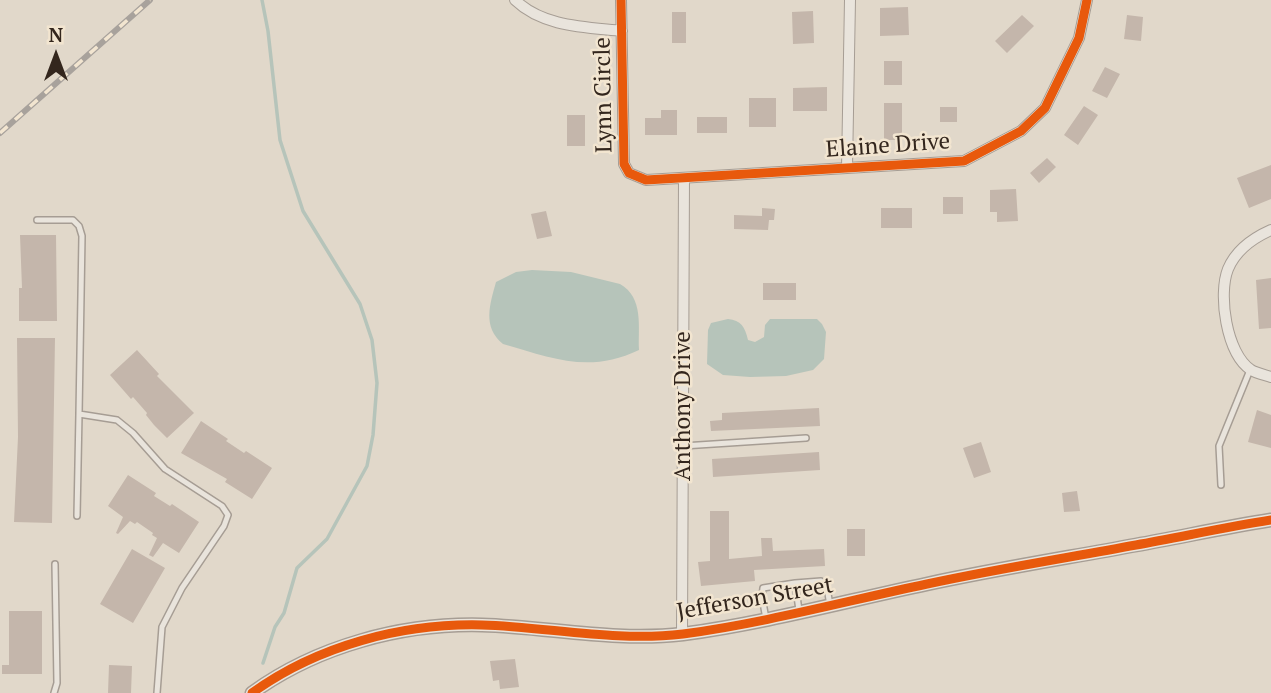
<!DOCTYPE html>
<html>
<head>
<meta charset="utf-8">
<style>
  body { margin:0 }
  #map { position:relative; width:1271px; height:693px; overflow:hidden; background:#e1d8ca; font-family:"PT Serif",serif }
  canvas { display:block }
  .north { position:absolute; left:21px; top:21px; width:70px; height:70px; -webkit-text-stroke:5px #f2e5d0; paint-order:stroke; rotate:0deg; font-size:19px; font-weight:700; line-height:28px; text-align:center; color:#33261d }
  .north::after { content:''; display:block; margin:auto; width:24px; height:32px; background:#33261d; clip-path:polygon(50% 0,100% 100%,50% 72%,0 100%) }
</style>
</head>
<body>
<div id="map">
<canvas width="1271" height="693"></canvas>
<div class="north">N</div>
</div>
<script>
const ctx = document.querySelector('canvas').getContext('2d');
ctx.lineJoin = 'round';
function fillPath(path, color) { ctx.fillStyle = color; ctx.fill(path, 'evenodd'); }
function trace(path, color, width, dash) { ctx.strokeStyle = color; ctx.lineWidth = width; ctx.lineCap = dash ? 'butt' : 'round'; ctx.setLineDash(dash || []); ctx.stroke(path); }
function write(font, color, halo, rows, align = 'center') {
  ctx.font = font + ' "PT Serif",serif'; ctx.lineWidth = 5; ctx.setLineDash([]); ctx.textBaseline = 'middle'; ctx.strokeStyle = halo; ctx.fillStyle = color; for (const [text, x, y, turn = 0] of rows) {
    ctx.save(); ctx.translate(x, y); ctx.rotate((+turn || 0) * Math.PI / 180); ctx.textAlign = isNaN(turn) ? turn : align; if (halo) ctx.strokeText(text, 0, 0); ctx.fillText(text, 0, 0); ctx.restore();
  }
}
fillPath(new Path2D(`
  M532,270L571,272L620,284C644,298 638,326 639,350C589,374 552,358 503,344C482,327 490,304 496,282L516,272Z
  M728,319C741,320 745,327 748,340L755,342L764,337L765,325L770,319H817L822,324L826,332L824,359L813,370L786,376L750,377L723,375L707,364L708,330L711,323Z`), '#b6c4ba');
trace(new Path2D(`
  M262,0L268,31L280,140L303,211L360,304L372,340L377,383L373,435L367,466L327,539L297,568L284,613L275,627L263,663`), '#b6c4ba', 3.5);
fillPath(new Path2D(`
  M908,7L909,35L880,36V8Z
  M813,11L814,43L793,44L792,12Z
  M672,12H686V43H672Z
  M1022,15L1034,26L1007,53L995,41Z
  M1127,15L1143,17L1141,41L1124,39Z
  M884,61H902V85H884Z
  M1105,67L1120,74L1107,98L1092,91Z
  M827,87V111H793V88Z
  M749,98H776V127H749Z
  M884,103H902V140H884Z
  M1084,106L1098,115L1078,145L1064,135Z
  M940,107H957V122H940Z
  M661,110H677V135H645V118H661Z
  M567,115H585V146H567Z
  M697,117H727V133H697Z
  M1047,158L1056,167L1039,183L1030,173Z
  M1271,165V199L1249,208L1237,178Z
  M1016,189L1018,221L997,222V212H990V190Z
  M943,197H963V214H943Z
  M762,208L775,209L774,220H769L768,230L734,229V215L762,216Z
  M881,208H912V228H881Z
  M546,211L552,236L537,239L531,214Z
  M20,235H56L57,321H19V288H22Z
  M1271,278V328L1259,329L1256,280Z
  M763,283H796V300H763Z
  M17,338H55L52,523L14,522L18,437Z
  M137,350L159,374L157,376L194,413L167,438L154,425L146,415L147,413L133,397L131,399L110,375Z
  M819,408L820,426L711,431L710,421L722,420V413Z
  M1257,410L1271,415V448L1248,442Z
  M201,421L228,439L226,441L244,453L246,451L272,468L252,499L225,482L227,479L181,453Z
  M981,442L991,472L974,478L963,448Z
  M819,452L820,470L713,477L712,459Z
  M128,475L156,493L154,496L170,506L172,504L199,522L179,553L163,543L153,557L149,555L157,538L152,535L153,533L137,522L135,524L130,521L118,534L116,533L123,517L108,506Z
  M1077,491L1080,511L1064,512L1062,493Z
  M710,511H729V559L762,556L761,538H772L773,551L824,549L825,566L754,570L755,581L701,586L698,562L710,561Z
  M847,529H865V556H847Z
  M132,549L165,568L133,623L100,604Z
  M9,611H42V674H2V665H9Z
  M515,659L519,687L500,689L499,680L493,681L490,661Z
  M109,665L132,666L131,693H108Z`), '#c4b6ab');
const service = new Path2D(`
  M37,220H73L79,226L82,236L79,414L117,420L133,433L165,469L222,506L228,515L224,526L182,588L162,627L157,693
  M683,446L806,438
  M1221,485L1219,446L1250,370
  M77,516L79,414
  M799,610L795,583L821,581L827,587L830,606
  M766,619L762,597L763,588L795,583
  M54,693L57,683L55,564`);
const minor = new Path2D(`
  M515,0C543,27 585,27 622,31
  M621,0L624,164L629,173L646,180L964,161L1021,131L1045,108L1079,38L1087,0
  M847,168L850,0
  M1271,230C1253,238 1236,250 1228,269C1218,294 1226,353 1251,370C1256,373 1265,375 1271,377
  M682,634L684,178`);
const tertiary = new Path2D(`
  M252,693C317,646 402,623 482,625C549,627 615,642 683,634C765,623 846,601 927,584C996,569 1066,558 1136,545C1181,537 1226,527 1271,520`);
trace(service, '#a69d94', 8);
trace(minor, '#a69d94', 12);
trace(tertiary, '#a69d94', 15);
trace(service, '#e9e4dc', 5);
trace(minor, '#e9e4dc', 10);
trace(tertiary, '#e9e4dc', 12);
const rail = new Path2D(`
  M0,133L150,0`);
trace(rail, '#a8a29c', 6);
trace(rail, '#f2e5d0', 3.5, [10]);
trace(new Path2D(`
  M621,0L624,164L629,173L646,180L964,161L1021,131L1045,108L1079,38L1087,0
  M252,693C317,646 402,623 482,625C549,627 615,642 683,634C765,623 846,601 927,584C996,569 1066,558 1136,545C1181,537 1226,527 1271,520`), '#e8590c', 9);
write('23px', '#33261d', '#f2e5d0', [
  ["Lynn Circle",604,95,-91],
  ["Elaine Drive",888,146,-4],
  ["Anthony Drive",683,406,-90],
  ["Jefferson Street",755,599,-10]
]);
</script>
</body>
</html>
